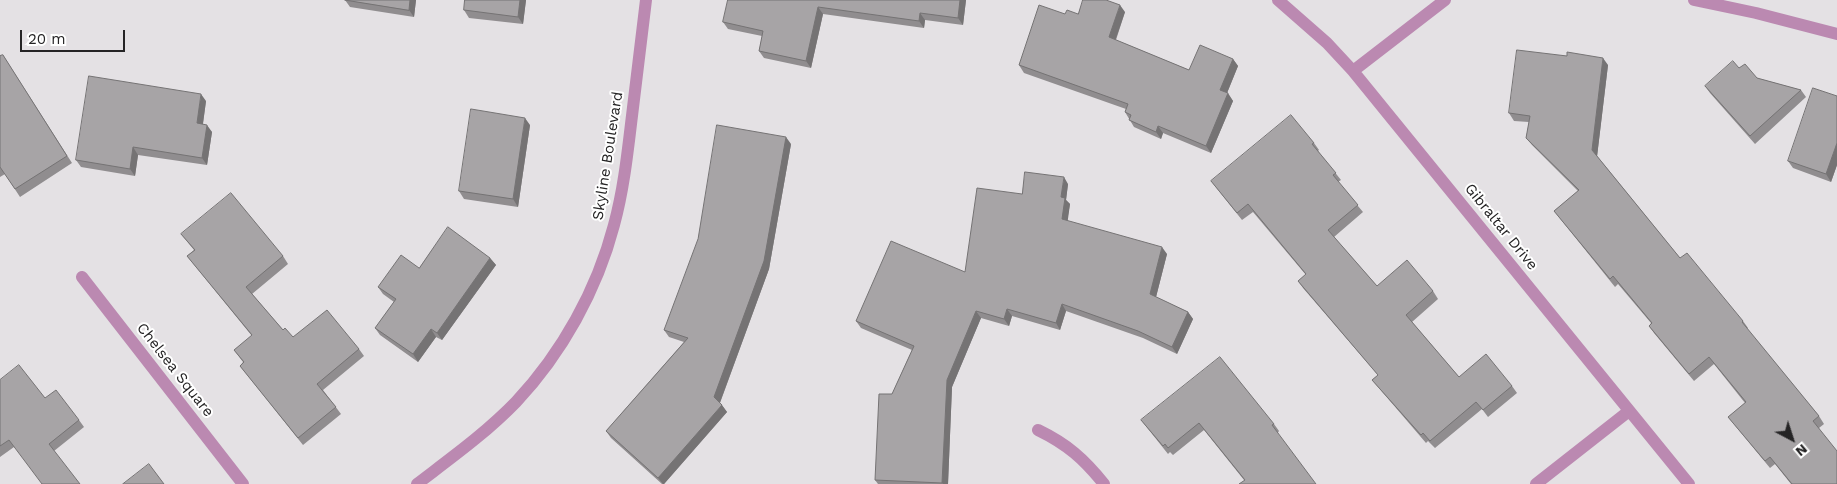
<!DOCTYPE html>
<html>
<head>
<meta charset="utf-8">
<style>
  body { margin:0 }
  #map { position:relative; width:1837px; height:484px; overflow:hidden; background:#e4e1e4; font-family:"Work Sans",sans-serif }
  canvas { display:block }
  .north { position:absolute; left:1767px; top:414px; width:50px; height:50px; -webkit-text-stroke:4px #fff; paint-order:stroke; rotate:140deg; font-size:14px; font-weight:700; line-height:20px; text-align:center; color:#252425 }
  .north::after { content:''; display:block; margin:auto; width:18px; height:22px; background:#252425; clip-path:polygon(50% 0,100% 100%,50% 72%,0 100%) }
  .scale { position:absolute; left:20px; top:30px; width:105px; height:22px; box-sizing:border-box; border:2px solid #252425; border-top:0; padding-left:6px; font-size:15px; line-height:18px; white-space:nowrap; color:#252425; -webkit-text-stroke:4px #fff; paint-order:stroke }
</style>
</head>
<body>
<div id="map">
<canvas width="1837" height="484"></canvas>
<div class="north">N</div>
<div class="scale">20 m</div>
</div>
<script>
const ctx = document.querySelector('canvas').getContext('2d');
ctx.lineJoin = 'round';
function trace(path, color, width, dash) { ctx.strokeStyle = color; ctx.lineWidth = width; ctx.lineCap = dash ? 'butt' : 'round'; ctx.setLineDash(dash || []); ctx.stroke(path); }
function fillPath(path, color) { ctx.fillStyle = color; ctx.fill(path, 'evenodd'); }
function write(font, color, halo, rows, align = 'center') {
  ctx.font = font + ' "Work Sans",sans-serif'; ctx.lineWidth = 4; ctx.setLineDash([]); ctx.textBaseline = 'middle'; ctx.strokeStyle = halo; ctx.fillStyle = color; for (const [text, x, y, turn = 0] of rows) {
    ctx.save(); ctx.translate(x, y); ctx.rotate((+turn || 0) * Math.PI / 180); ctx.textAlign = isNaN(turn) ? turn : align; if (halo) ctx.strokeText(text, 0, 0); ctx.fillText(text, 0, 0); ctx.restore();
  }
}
trace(new Path2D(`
  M1278,0L1327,43L1353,71L1689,484
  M1694,0L1756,13L1837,34
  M1353,71L1445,0
  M82,277L243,484
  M1038,430C1067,444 1084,459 1104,484
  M1536,484L1629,411`), '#bb89b1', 12);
trace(new Path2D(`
  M417,484C451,458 486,433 516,402C562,353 597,290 614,225C623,192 627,158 631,124C636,83 641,41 646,0`), '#bb89b1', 12);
fillPath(new Path2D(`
  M345,0H416L414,17L350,7Z
  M465,0H526L523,24L469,18L464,10Z
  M728,0H966L963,25L925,20L924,28L823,14L811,68L764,58L759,51L762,36L728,29L723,22Z
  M1125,12L1116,40L1189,70L1233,59L1238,66L1227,93L1233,101L1211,153L1163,133L1161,139L1134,127L1125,112L1126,109L1024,73L1019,65L1078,14Z
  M3,55L72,163L20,197L5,174L0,177V56Z
  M1567,56L1608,65L1597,156L1680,258L1743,321L1748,328L1747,329L1819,416L1824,424L1819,428L1837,484H1791L1775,464L1770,468L1728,417L1745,403L1714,364L1694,381L1654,333L1649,326L1651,323L1618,284L1615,287L1554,211L1578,191L1532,145L1526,138L1529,122L1514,121L1509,113Z
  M1739,68L1757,78L1801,90L1806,97L1755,144L1710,93L1705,86Z
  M1837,96V165L1831,182L1793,168L1788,161Z
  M206,101L203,124L212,132L207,165L138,155L135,176L81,167L76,160Z
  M530,125L518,207L464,199L459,191Z
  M1314,143L1319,150L1318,151L1341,180L1338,182L1363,212L1334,237L1377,286L1433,291L1438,299L1412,322L1459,377L1512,386L1517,393L1488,417L1482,409L1435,448L1428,441L1426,443L1372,380L1378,375L1303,288L1298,281L1306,275L1253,212L1242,220L1211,181Z
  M791,144L769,269L720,403L727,412L664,484H662L611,438L606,431L684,342L669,337L664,330Z
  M1068,184L1066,200L1070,204L1067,221L1167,254L1156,297L1188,312L1193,319L1177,354L1143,338L1066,311L1060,330L1012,316L1009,326L981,318L952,387L948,484H878L875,480L892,394L912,350L861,328L856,321L965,272L1022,194Z
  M181,234L283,256L288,264L252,294L283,330L293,337L359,349L364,356L323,390L341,414L303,445L240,366L243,362L234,350L252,336L187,256L194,250Z
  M490,258L496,265L442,340L436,337L418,362L380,335L375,328L394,302L383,294L378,287L419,268Z
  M0,380L45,398L79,420L84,427L54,451L14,447L0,457Z
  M1141,420L1274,424L1279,431L1244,480L1204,430L1173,455L1170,452L1168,454Z`), '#908d8f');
fillPath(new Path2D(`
  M410,0H416L414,17L409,10Z
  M520,0H526L523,24L518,17Z
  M960,0H966L963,25L958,18Z
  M1120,5L1125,12L1114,44L1109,37Z
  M818,7L823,14L811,68L806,61Z
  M920,13L925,20L924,28L919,21Z
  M1603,58L1608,65L1597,157L1592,150Z
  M1233,59L1238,66L1225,98L1220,90Z
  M1228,93L1233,101L1211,153L1206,146Z
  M201,94L206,101L202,130L197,123Z
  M525,118L530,125L518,207L513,199Z
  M207,125L212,132L207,165L202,158Z
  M1158,126L1163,133L1161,139L1156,132Z
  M786,137L791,144L769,269L719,405L714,397Z
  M1837,143V165L1831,182L1826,174Z
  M133,147L138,155L135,176L130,169Z
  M1064,177L1068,184L1066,200L1070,204L1067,226L1062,219L1061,197Z
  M1162,247L1167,254L1155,301L1150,294Z
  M490,258L496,265L442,340L437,333Z
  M1062,304L1066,311L1060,330L1056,323Z
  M1007,309L1012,316L1009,326L1004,319Z
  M976,311L981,318L952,387L948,484H943L942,483L947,380Z
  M1188,312L1193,319L1177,354L1172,347Z
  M431,329L436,337L418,362L413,354Z
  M722,405L727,412L664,484H663L658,478Z`), '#757374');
const building = new Path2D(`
  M345,0H410L409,10Z
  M465,0H520L518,17L464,10Z
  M728,0H960L958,18L920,13L919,21L818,7L806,61L759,51L763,31L723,22Z
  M1083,0H1106L1120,5L1109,37L1189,70L1200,45L1233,59L1220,90L1228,93L1206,146L1158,126L1156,132L1129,120L1131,115L1125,112L1128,104L1019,65L1039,5L1065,14L1067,10L1078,14Z
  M1517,50L1567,56V52L1603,58L1592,150L1680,258L1687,253L1743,321L1742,322L1819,416L1813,421L1837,451V484H1792L1770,457L1765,461L1728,417L1746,402L1709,357L1689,374L1649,326L1652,323L1613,276L1610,279L1554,211L1579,190L1526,138L1530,116L1509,113Z
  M3,55L67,156L15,189L0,167V56Z
  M1733,61L1739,68L1745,64L1757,78L1801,90L1750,136L1705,86Z
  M89,76L201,94L197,123L207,125L202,158L133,147L130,169L76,160Z
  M1813,88L1837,96V143L1826,174L1788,161Z
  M471,109L525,118L513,199L459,191Z
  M1291,115L1314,143L1312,144L1336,173L1333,175L1358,205L1328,230L1377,286L1407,260L1433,291L1406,315L1459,377L1486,354L1512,386L1483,410L1476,402L1430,441L1423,433L1421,435L1372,380L1378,375L1298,281L1306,274L1248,204L1237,213L1211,181Z
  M717,125L786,137L764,261L714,397L722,405L658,478L606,431L688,338L664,330L698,239Z
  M1025,172L1064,177L1061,197L1065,198L1062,219L1162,247L1150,294L1188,312L1172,347L1138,331L1062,304L1056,323L1007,309L1004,319L976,311L947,380L942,483L875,480L879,394H892L914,346L856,321L891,241L965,272L977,188L1022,194Z
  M231,193L283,256L246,287L283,330L285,328L293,337L327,310L359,349L317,384L336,407L298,438L240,366L244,362L234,350L252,335L187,256L195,250L181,234Z
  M448,227L490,258L437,333L431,329L413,354L375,328L396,299L378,287L401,255L419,268Z
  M1220,357L1274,424L1272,425L1316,484H1239L1245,480L1199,423L1168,448L1165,444L1163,446L1141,420Z
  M19,365L45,398L56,390L79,420L49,444L80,484H42L9,440L0,446V380Z
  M149,464L164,484H123Z`);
fillPath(building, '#a7a4a6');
trace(building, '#757374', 1);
write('15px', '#252425', '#fff', [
  ["Skyline Boulevard",608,156,-81],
  ["Gibraltar Drive",1501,227,51],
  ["Chelsea Square",175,370,52]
]);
</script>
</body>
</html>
